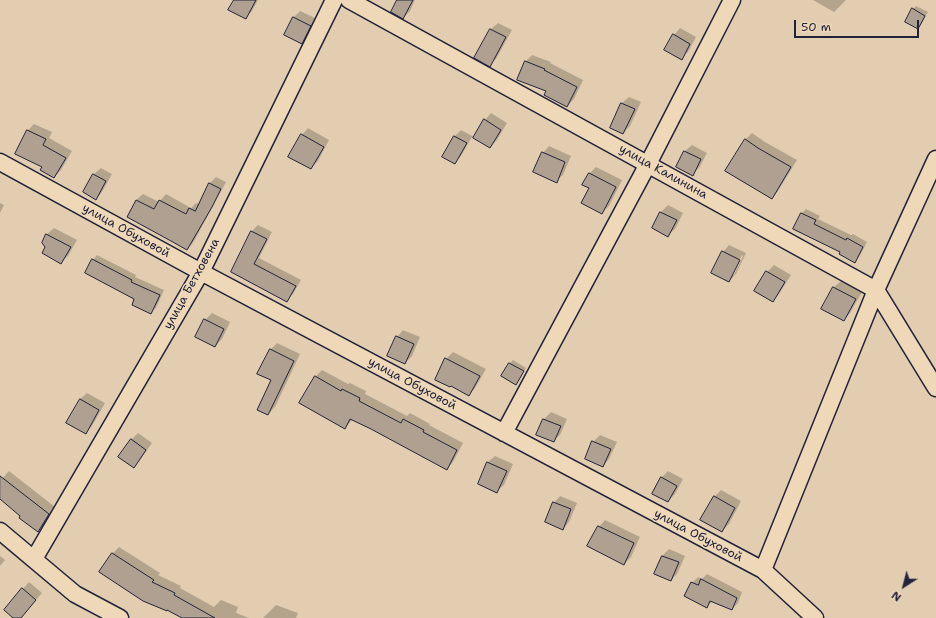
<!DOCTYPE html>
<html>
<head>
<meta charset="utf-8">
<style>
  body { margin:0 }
  #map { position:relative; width:936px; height:618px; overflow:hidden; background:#e2cdb0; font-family:"Shantell Sans",sans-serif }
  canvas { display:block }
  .north { position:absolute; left:884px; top:566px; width:40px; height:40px; -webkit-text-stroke:3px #eed8b7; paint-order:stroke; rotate:216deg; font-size:11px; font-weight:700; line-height:16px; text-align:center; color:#22223b }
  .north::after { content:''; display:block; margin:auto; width:14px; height:18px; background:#22223b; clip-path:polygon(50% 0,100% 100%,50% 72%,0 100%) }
  .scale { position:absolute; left:794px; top:20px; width:125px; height:18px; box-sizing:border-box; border:2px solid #22223b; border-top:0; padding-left:5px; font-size:12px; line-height:14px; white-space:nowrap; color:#22223b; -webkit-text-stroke:3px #eed8b7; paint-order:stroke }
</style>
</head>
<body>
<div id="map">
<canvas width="936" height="618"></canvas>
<div class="north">N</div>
<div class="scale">50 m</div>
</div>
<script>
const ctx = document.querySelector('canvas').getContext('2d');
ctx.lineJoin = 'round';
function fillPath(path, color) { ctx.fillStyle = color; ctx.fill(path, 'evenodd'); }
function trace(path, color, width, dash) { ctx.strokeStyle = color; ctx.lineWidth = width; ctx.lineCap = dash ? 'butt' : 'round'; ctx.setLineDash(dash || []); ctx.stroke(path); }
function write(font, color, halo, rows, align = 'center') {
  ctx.font = font + ' "Shantell Sans",sans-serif'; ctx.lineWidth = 3; ctx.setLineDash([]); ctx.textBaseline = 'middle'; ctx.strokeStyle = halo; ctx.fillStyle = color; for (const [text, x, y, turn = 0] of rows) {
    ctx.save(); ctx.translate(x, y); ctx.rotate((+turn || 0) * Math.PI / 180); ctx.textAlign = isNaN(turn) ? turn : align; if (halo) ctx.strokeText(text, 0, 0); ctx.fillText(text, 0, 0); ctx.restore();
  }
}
fillPath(new Path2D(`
  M235,0H258L252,11L245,18Z
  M398,0H415L410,11L403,18Z
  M813,0H846L834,12Z
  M916,6L928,12L921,25L918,28L913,9Z
  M300,11L317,19L308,36L302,43L293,18Z
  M498,23L512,30L496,59L489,65L475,58L491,29Z
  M680,28L696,37L688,52L681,58L674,35Z
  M532,55L551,62L550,63L583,80L574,99L567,106L548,91L526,61Z
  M629,97L641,102L630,126L623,133L611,128L622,103Z
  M491,113L507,123L497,140L490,147L472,137L461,156L455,163L443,156L455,136L461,130L474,137L485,120Z
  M34,124L52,132L49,138L72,151L61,170L54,177L43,166L28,130Z
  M308,128L329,140L318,161L311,168L302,135Z
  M752,133L765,142L797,160L778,191L772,198L745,140Z
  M692,145L707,153L699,168L692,174L677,166L685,151Z
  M549,146L571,156L563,175L556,181L543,153Z
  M596,167L622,180L609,206L602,213L589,174Z
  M101,168L112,174L102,192L96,199L84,192L94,174Z
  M216,177L226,182L193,243L187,249L136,200L143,194L159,202L166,194L191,208L196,203L199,204L210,183Z
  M0,203L4,205L0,213Z
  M668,205L683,213L675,229L668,235L653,228L661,212Z
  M806,209L820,216L818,219L851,235L853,234L867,242L859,257L854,261L841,252L801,214Z
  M258,225L272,232L259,258L301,280L293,294L287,300L232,271L252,231Z
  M54,228L77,240L68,256L61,262L46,247L43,243L47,234Z
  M729,245L746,253L736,274L729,281L723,252ZM742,255L743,256L734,275H732Z
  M97,255L136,275L135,277L164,290L156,308L151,312L136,299L93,260Z
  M774,265L791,275L779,294L773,301L767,272Z
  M841,281L862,292L850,313L844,320L822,308L834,287Z
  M212,313L230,322L222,339L215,346L205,320Z
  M403,330L420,337L412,356L405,363L397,337Z
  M277,343L300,354L275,407L268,414L273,380L270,350Z
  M453,352L486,369L475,388L469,395L446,359Z
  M513,360L526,368L519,380L516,383L503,376L510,363Z
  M322,370L348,384L350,383L366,391L365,394L407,416L410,413L430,424L429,425L463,443L453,462L447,469L353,419L345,428L316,376Z
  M87,393L105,403L92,426L86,433L80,399Z
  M551,412L567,419L560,435L553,441L538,434L544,419Z
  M138,433L152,443L140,460L134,466L131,440Z
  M600,435L617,442L609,459L603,466L593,442Z
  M495,456L513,464L504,485L497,491L479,483L488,462Z
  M9,471L55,507L45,524L38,531L0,498V481Z
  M668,471L683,479L675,494L668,501L661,478Z
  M721,490L741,501L729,524L722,531L714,497Z
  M560,496L577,503L569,522L563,529L554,503Z
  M605,520L640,537L631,557L624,564L599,527Z
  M119,547L160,573L158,575L181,586L180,588L214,607L221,600L238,607L236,613L249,618H183L100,572L113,553Z
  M669,549L685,556L677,574L671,580L655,574L662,556Z
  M0,556L5,560L0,566Z
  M707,574L742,592L738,603L732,609L713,601L706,607L685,596L692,583L698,577L702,579Z
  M29,582L42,593L20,618H15L23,589Z
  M276,605L298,613L296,618H263Z`), '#0003');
const building = new Path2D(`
  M234,0H256L246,19L228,10Z
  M397,0H413L403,19L391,12Z
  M912,8L925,16L918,29L905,22Z
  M293,17L311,26L302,44L284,35Z
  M490,29L506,37L490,67L474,58Z
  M673,34L690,44L682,60L664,50Z
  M525,61L545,69L544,70L577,87L567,107L544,95L546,91L517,80Z
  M621,103L635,109L623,134L610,128Z
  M484,119L501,130L490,148L473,138Z
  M27,130L46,139L43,145L66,158L54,178L40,170L42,167L15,154Z
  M301,134L324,147L311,169L288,157Z
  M454,136L467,143L455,164L442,157Z
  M745,139L758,148L791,167L772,199L725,171Z
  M684,151L701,159L693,176L676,167Z
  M542,152L565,162L557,183L533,172Z
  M589,173L616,187L602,214L581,203L589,188L582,185Z
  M93,174L106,181L96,200L83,192Z
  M209,183L221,189L212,207L187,250L171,241L127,217L136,200L154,209L159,200L186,214L189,208L195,211Z
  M660,212L677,220L668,237L652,228Z
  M801,213L816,220L814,224L846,240L847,238L863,247L855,263L839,254L840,252L793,229Z
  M251,231L267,239L254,264L296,286L287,302L231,272Z
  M46,234L71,247L61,264L42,253L45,247L42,243Z
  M722,251L740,260L729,282L711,273Z
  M92,259L132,280L131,282L160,295L151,314L132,305L134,299L85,273Z
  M766,271L785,282L773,302L754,291Z
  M833,287L856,299L844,321L821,309Z
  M204,319L224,329L215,347L195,337Z
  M396,336L414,344L405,364L387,356Z
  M270,349L294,361L268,415L257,410L271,380L257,374Z
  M445,358L480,376L469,396L451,386L450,387L435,380Z
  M509,363L524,371L516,385L501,376Z
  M315,376L341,391L342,389L360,398L359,401L401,423L403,419L424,430L423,432L457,450L447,470L371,429L350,419L345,429L299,403Z
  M80,399L99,410L86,434L66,423Z
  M543,419L561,426L554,442L536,435Z
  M131,439L146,450L134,468L118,457Z
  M592,441L611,449L603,467L585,459Z
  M487,462L507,471L497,493L478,484Z
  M0,476L49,514L38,532L19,518L20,516L0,499Z
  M661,477L677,486L668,502L652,494Z
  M714,496L735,508L722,532L700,520Z
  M553,502L571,509L563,530L545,522Z
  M598,526L634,543L624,565L587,546Z
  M112,553L154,580L152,582L175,593L174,595L215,618H182L167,610V611L143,601L99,572Z
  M662,556L679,562L671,581L654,574Z
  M701,579L737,598L732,610L710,601L707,608L684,596L691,582L698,585Z
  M22,588L36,600L21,618H13L4,610Z`);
fillPath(building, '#afa091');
trace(building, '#22223b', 1);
const minor = new Path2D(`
  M349,0L876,290L936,388
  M0,162L201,272L763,570L815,618
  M504,433L648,164L732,0
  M0,531L75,594L120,618
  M34,559L201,272L334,0
  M763,570L876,290L936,159`);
trace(minor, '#22223b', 19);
trace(minor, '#eed8b7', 16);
write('12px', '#22223b', '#eed8b7', [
  ["улица Калинина",663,172,29],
  ["улица Обуховой",126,231,29],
  ["улица Бетховена",192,284,-61],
  ["улица Обуховой",412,384,28],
  ["улица Обуховой",698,536,28]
]);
</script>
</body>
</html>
